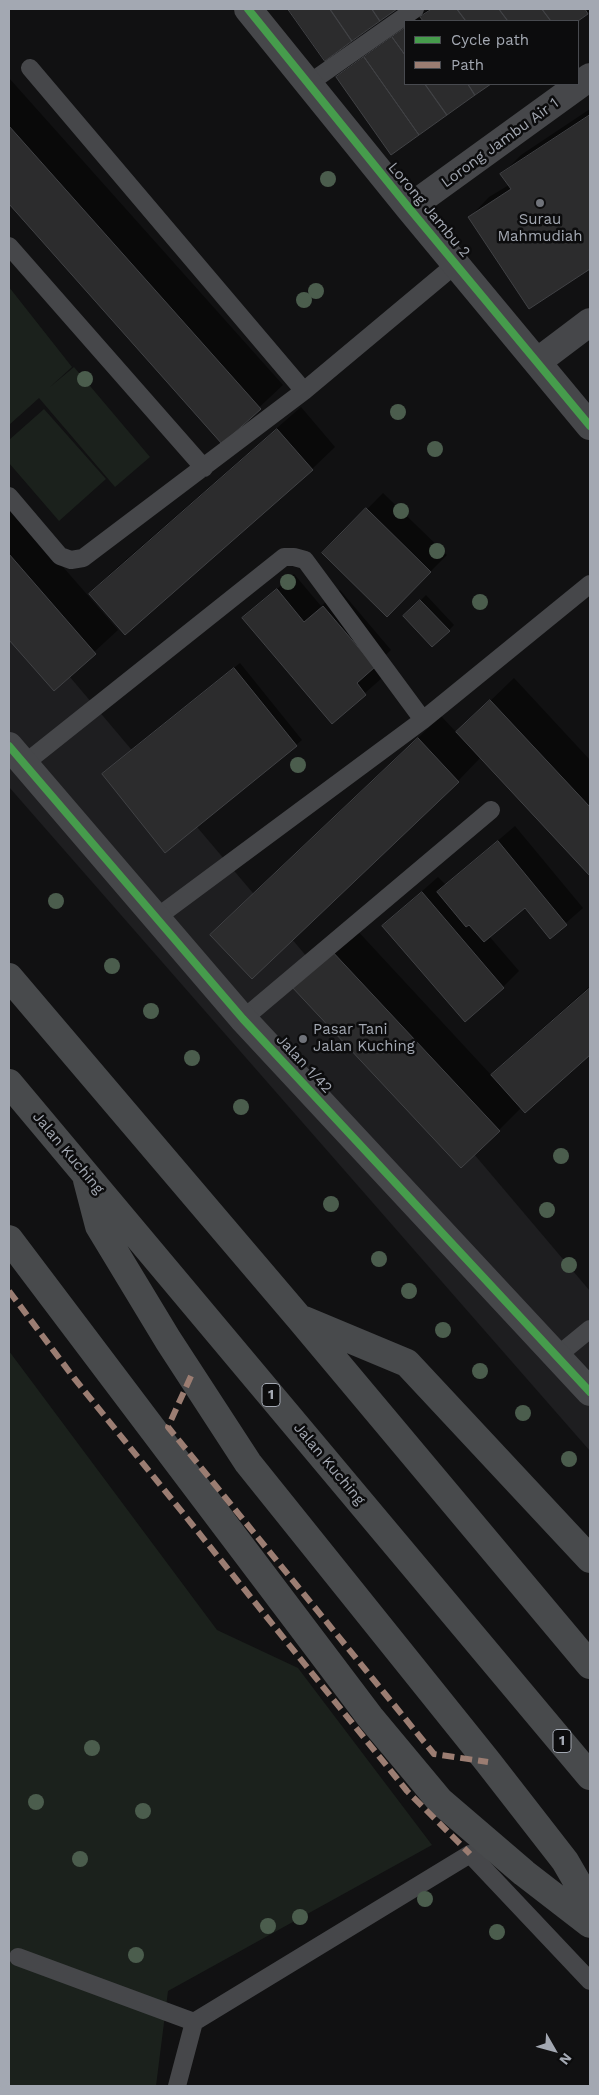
<!DOCTYPE html>
<html>
<head>
<meta charset="utf-8">
<style>
  body { margin:0 }
  #map { position:relative; width:599px; height:2095px; overflow:hidden; background:#111112; font-family:"Work Sans",sans-serif }
  canvas { display:block }
  .frame { position:absolute; inset:0; border:10px solid #a3a8b2; pointer-events:none }
  .legend { position:absolute; left:404px; top:20px; width:175px; height:65px; box-sizing:border-box; background:#0c0c0d; border:1px solid #484a4f; margin:0; padding:6px 9px; list-style:none; font-size:15px; color:#a3a8b2 }
  .legend li { display:flex; align-items:center; gap:10px; height:25px }
  .legend b { width:25px; border:1px solid #484a4f }
  .north { position:absolute; left:529px; top:2025px; width:50px; height:50px; -webkit-text-stroke:4px #0c0c0d; paint-order:stroke; rotate:128deg; font-size:14px; font-weight:700; line-height:20px; text-align:center; color:#a3a8b2 }
  .north::after { content:''; display:block; margin:auto; width:18px; height:22px; background:#a3a8b2; clip-path:polygon(50% 0,100% 100%,50% 72%,0 100%) }
</style>
</head>
<body>
<div id="map">
<canvas width="599" height="2095"></canvas>
<div class="frame"></div>
<ul class="legend">
<li><b style="height:6px;background:#469c4c"></b>Cycle path</li>
<li><b style="height:6px;background:#9b7d72"></b>Path</li>
</ul>
<div class="north">N</div>
</div>
<script>
const ctx = document.querySelector('canvas').getContext('2d');
ctx.lineJoin = 'round';
function fillPath(path, color) { ctx.fillStyle = color; ctx.fill(path, 'evenodd'); }
function trace(path, color, width, dash) { ctx.strokeStyle = color; ctx.lineWidth = width; ctx.lineCap = dash ? 'butt' : 'round'; ctx.setLineDash(dash || []); ctx.stroke(path); }
function write(font, color, halo, rows, align = 'center') {
  ctx.font = font + ' "Work Sans",sans-serif'; ctx.lineWidth = 5; ctx.setLineDash([]); ctx.textBaseline = 'middle'; ctx.strokeStyle = halo; ctx.fillStyle = color; for (const [text, x, y, turn = 0] of rows) {
    ctx.save(); ctx.translate(x, y); ctx.rotate((+turn || 0) * Math.PI / 180); ctx.textAlign = isNaN(turn) ? turn : align; if (halo) ctx.strokeText(text, 0, 0); ctx.fillText(text, 0, 0); ctx.restore();
  }
}
fillPath(new Path2D(`
  M9,605L590,1291V1451L9,787Z`), '#1e1e20');
fillPath(new Path2D(`
  M9,287L72,367L50,387L74,367L150,457L115,487L39,398L9,425Z
  M44,409L106,479L59,521L9,463V440Z
  M9,1351L217,1630L298,1668L432,1845L168,1991L156,2086H9Z`), '#1b211c');
fillPath(new Path2D(`
  M289,9H395L325,59Z
  M429,9H590V11L576,21H412Z
  M405,26V84H489L391,153L337,77L349,66Z
  M9,78L283,385L222,442L9,202Z
  M590,109V267L529,308L470,217L489,197L509,185L502,174L521,155Z
  M301,407L335,447L312,469L90,594L113,571Z
  M383,493L447,555L387,615L324,553Z
  M9,505L118,630L54,689L9,638Z
  M294,574L321,606L340,590L391,650L373,667L382,678L332,722L244,618Z
  M426,595L454,625L449,630L405,616Z
  M240,663L302,740L296,745L110,768Z
  M514,678L590,760V874L481,757L458,781L235,912L441,716L457,733Z
  M515,826L583,908L550,937L525,906L489,936L519,971L503,987L383,926L438,877L446,885Z
  M354,927L492,1076L516,1052L590,986V1054L525,1111L522,1107L499,1130L293,986Z`), '#0007');
const building = new Path2D(`
  M288,9H330L352,41L325,61Z
  M330,9H372L380,21L352,41Z
  M372,9H397L380,21Z
  M432,9H457L466,21H423L420,17Z
  M457,9H499L508,21H466Z
  M499,9H542L551,21H508Z
  M542,9H585L588,14L578,21H551Z
  M405,28V55L392,37Z
  M392,37L405,55V84H425L447,115L419,135L364,57Z
  M364,57L419,135L391,155L336,77Z
  M425,84H468L475,95L447,115Z
  M468,84H491L475,95Z
  M590,115V269L529,309L468,217L511,189L500,174Z
  M9,126L261,409L222,444L9,204Z
  M277,429L313,470L125,635L89,594Z
  M366,508L431,572L387,617L322,553Z
  M9,554L96,654L54,691L9,640Z
  M277,589L304,622L323,606L375,667L357,683L366,695L332,724L242,618Z
  M420,600L450,631L432,647L403,616Z
  M234,668L297,746L165,853L102,774Z
  M490,700L590,807V876L456,732Z
  M418,738L459,782L252,979L210,935Z
  M498,841L567,925L550,939L525,908L484,942L469,925L466,927L437,892Z
  M422,892L504,988L465,1022L382,926Z
  M330,949L500,1131L461,1168L291,986Z
  M590,988V1055L525,1113L491,1075Z`);
fillPath(building, '#2c2c2d');
trace(building, '#414245', 1);
trace(new Path2D(`
  M30,68L304,391
  M308,84L415,9
  M9,246L204,468
  M9,496L60,556L71,560L83,558L304,391L456,264
  M24,764L284,557H294L305,560L423,720
  M156,918L423,720L590,584
  M243,1019L491,810
  M557,1356L590,1329
  M18,1957L194,2022
  M177,2086L194,2022L470,1854L590,1981`), '#46474a', 18);
trace(new Path2D(`
  M248,9L409,208L590,426
  M409,208L590,77
  M537,362L590,322`), '#46474a', 28);
trace(new Path2D(`
  M9,746L243,1019L590,1392`), '#46474a', 28);
trace(new Path2D(`
  M9,977L300,1319L590,1665
  M9,1083L590,1776
  M87,1180L99,1226L168,1340L248,1463L488,1762L565,1861L590,1904
  M9,1239L370,1717L440,1801L524,1873L590,1924
  M304,1320L407,1363L590,1559`), '#484a4c', 28);
trace(new Path2D(`
  M9,1291L74,1378L407,1791L470,1854
  M191,1376L168,1427L434,1754L488,1762`), '#9b7d72', 6, [12, 6]);
trace(new Path2D(`
  M248,9L409,208L590,426
  M9,746L243,1019L590,1392`), '#469c4c', 8);
ctx.fillStyle = '#4b5d4d';
for (const [x, y] of [
  [328,179],
  [316,291],
  [304,300],
  [85,379],
  [398,412],
  [435,449],
  [401,511],
  [437,551],
  [288,582],
  [480,602],
  [298,765],
  [56,901],
  [112,966],
  [151,1011],
  [192,1058],
  [241,1107],
  [561,1156],
  [331,1204],
  [547,1210],
  [379,1259],
  [569,1265],
  [409,1291],
  [443,1330],
  [480,1371],
  [523,1413],
  [569,1459],
  [92,1748],
  [36,1802],
  [143,1811],
  [80,1859],
  [425,1899],
  [300,1917],
  [268,1926],
  [497,1932],
  [136,1955]
]) { ctx.beginPath(); ctx.arc(x, y, 8, 0, 2 * Math.PI); ctx.fill(); }
for (const [x, y, r, color] of [
  [540,203,5,"#70737a"],
  [303,1039,5,"#70737a"]
]) { const dot = new Path2D(); dot.arc(x, y, r, 0, 2 * Math.PI); ctx.fillStyle = color; ctx.fill(dot); trace(dot, '#0c0c0d', 2); }
for (const [x, y, w] of [
  [271,1395,18],
  [562,1741,18]
]) { const box = new Path2D(); box.roundRect(x - w / 2, y - 11.5, w, 23, 4); ctx.fillStyle = '#0c0c0d'; ctx.fill(box); trace(box, '#a3a8b2', 1); }
write('bold 14px', '#a3a8b2', null, [
  ["1",271,1395],
  ["1",562,1741]
]);
write('15px', '#a3a8b2', '#0c0c0d', [
  ["Lorong Jambu Air 1",500,143,-36],
  ["Lorong Jambu 2",429,210,50],
  ["Jalan 1/42",304,1064,47],
  ["Jalan Kuching",68,1153,50],
  ["Jalan Kuching",329,1464,50]
]);
write('15px', '#a3a8b2', '#0c0c0d', [
  ["Surau",540,220],
  ["Mahmudiah",540,237],
  ["Pasar Tani",313,1030,"left"],
  ["Jalan Kuching",313,1047,"left"]
]);
</script>
</body>
</html>
